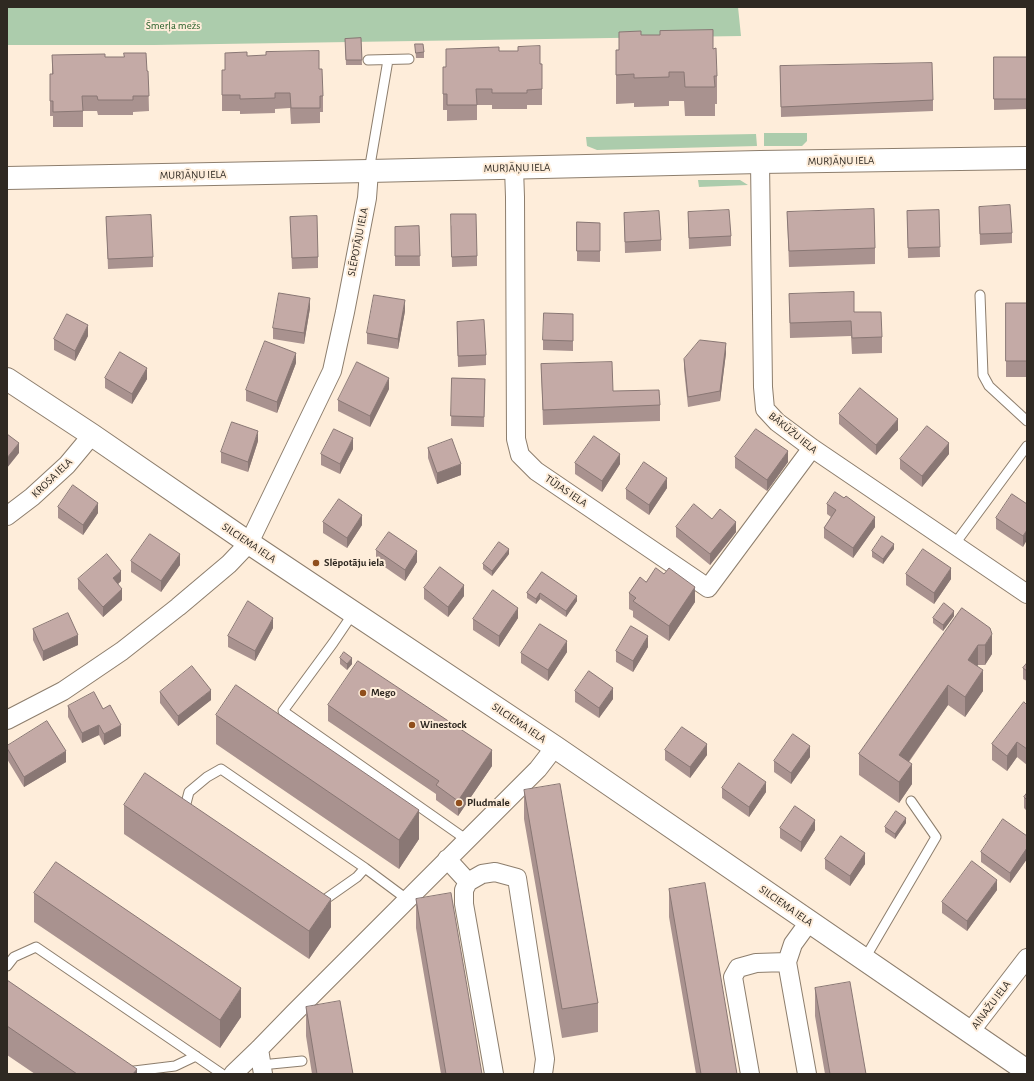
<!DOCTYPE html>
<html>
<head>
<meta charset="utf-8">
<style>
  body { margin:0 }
  #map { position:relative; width:1034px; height:1081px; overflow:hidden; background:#feedda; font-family:"Alegreya Sans",sans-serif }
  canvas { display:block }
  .frame { position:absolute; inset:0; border:8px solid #2f2922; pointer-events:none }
</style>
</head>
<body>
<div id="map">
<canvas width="1034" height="1081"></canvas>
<div class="frame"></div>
</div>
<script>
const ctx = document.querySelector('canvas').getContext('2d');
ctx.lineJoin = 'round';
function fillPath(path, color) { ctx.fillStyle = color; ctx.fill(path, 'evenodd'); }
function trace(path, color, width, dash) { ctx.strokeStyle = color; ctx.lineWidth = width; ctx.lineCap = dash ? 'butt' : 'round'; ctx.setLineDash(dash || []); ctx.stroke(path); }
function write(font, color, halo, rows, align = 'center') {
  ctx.font = font + ' "Alegreya Sans",sans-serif'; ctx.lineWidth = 4; ctx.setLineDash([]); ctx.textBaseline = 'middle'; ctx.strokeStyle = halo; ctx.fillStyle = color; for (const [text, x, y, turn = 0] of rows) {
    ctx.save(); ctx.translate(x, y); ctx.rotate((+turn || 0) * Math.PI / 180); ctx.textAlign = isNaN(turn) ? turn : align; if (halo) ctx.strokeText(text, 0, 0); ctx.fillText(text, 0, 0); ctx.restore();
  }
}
fillPath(new Path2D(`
  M7,7H738L741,36L154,45H7Z
  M764,133H807V141L802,146H764Z
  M756,134L757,146L597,150L587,146L586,137Z
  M698,180H740L748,185L699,187Z`), '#acccac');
const lane = new Path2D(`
  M368,60L409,59
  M369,171L388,60
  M980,295L983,375L989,386L1027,421
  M954,545L1027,446
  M354,612L333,643L283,711L467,840
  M186,812L184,811L189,792L207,777L221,769L365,868L408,900
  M319,902L320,903L357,877L365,868
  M864,960L936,837L911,801
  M7,966L14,957L36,947L222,1074
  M261,1065L302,1061
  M126,1072L175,1066L196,1056`);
const street = new Path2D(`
  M760,162L763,387L765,409L777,422L812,448L1027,594
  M514,168L515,197L516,439L520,455L536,471L708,588L812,448
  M7,516L32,497L67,465L92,435
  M7,720L63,691L122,651L178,607L229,564L249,543L332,371L345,312L367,198L369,171
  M447,859L468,882
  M970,1032L1027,958
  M259,1049L263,1074
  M233,1074L259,1049L294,1013L538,769L555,747
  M494,1074L464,904V890L468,882L482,874L495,872L517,878L545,1059L543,1074
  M750,1074L733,977L738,968L756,963L787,962
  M807,1074L787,962L793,944L809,922`);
const secondary = new Path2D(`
  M7,178L369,171L760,162L1027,158
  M7,379L92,435L249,543L555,747L1027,1071`);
trace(lane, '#8d7e6d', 11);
trace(street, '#8d7e6d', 20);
trace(secondary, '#8d7e6d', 24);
trace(lane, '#fff', 9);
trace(street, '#fff', 18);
trace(secondary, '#fff', 22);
fillPath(new Path2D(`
  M619,32L641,35L713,49L717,76V104H715V116H685L684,101H669V106L634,107V103L616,104V50H619Z
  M361,38L362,65H346L345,39Z
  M415,44L424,52V58H416Z
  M499,51L542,64V105H527V109H492V105H477V120L447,121V110H443V67H446Z
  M225,53L247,56L319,69L323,96V112H320V123L291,124L290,108L275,109V113L240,114V111H222V70H225Z
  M52,55L105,57L147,71H148L149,111L133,112V115H98L97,111H83V127H53V116H50V74H52Z
  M994,57H1027V109L994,110Z
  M780,66L933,100V111L781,117Z
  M979,207L1012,233V243L980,245Z
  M939,210L940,257L908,258L907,211Z
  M688,212L731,236V246L689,249Z
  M787,212L875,248V264L789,267Z
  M624,213L661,240V251L625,253Z
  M106,217L153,257V267L108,269Z
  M290,217L318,257V268L292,269Z
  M577,222L600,223V262L577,261Z
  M451,225L477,256V266L452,267Z
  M419,226L420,266H395V227Z
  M789,294L854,312L882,337V353L852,354L851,336L790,338Z
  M1006,303H1027V377H1006Z
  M310,308L304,344L273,339V328Z
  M405,311L398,349L367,344V333Z
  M573,314V351L543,350V340Z
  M457,322L486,355V365L458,367Z
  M88,336L75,361L54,350V339Z
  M726,353L720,401L688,407L684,369V359Z
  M296,363L277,413L246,401V390Z
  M541,364L613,391L660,405V421L543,425Z
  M105,378L147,379L132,404L105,388Z
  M452,378L485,379L484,427L451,426Z
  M389,389L370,427L338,411V400Z
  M839,414L898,430L876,455L839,424Z
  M258,441L248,472L221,463V452Z
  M428,448L461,475L437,484L428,458Z
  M353,449L340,474L321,465V454Z
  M949,454L922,487L900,469V459Z
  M735,457L788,462L767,491L735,468Z
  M575,463L620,464L602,492L575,474Z
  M667,488L649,515L626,499V489Z
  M844,498L875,527L853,558L824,538V528L831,517L827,514V504Z
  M1027,504L1023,547L996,529V518Z
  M58,507L98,513L83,535L58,518Z
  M712,519L736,532L710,565L676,537V527Z
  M323,522L362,525L347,548L323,533Z
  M894,549L883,564L872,557V551Z
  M376,550L417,562L405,581L376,561Z
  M509,554L492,576L483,569V564Z
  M131,561L180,565L161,592L131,572Z
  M542,572L577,601L566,617L540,599L536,604L527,598V593Z
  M664,574L695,602L669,641L633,617V611L629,609V593L646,582Z
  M906,574L951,579L934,604L906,585Z
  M78,579L121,581L118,584L122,600L103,617L78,589Z
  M424,588L464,596L448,617L424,599Z
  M962,608L992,654L985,665H978L977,666L983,691L965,717L948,705L909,762L912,784L899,803L859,775V754Z
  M954,616L943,631L933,623V618Z
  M518,618L499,647L473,630V619Z
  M273,628L255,661L228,647V636Z
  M33,629L78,645L43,661L33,640Z
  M648,647L633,672L616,662V651Z
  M567,652L548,681L521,663V653Z
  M340,658L352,664L347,670L340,664Z
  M1027,663V681L1023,679V668Z
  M575,691L613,699L599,718L575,702Z
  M160,692L211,700L178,726L160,703Z
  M328,705L492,766L458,816L436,800V794L328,721Z
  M1027,705V765L1017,757L1007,771L992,760V744Z
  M68,706L103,709L121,736L104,745L99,735L82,743L68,717Z
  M216,715L419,839L399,869L216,744Z
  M7,746L66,762L24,787L7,759Z
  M665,750L707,755L690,778L665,760Z
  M810,757L791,784L774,772V761Z
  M722,788L766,792L749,817L722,798Z
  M524,790L598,1003V1032L562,1038L524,819Z
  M1027,793V811L1024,808V797Z
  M124,805L331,927L309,959L124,834Z
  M906,823L895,839L885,832V827Z
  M780,828L815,830L801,852L780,838Z
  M1027,836V859L1010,883L981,862V852Z
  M825,859L865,864L850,886L825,869Z
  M669,889L737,1074H696L669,917Z
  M997,890L967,931L942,913V902Z
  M34,893L241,1017L220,1048L34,922Z
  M416,899L482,1074H441L416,928Z
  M7,980L137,1074H35L7,1055Z
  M815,988L866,1074H825L815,1016Z
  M306,1007L353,1074H312L306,1036Z`), '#a9928f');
fillPath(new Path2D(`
  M310,298V308L304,344V333Z
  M405,300V311L398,349V339Z
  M88,325V336L75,361V351Z
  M726,343V353L720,401V391Z
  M296,353V363L277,413V402Z
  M147,368V379L132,404V394Z
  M389,378V389L370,427V416Z
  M898,419V430L876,455V445Z
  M258,431V441L248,472V462Z
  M353,438V449L340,474V464Z
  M19,443V453L7,468V458Z
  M949,443V454L922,487V476Z
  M788,451V462L767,491V480Z
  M620,454V464L602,492V481Z
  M461,464V475L437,484V473Z
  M667,478V488L649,515V505Z
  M98,503V513L83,535V525Z
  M362,515V525L347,548V538Z
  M875,517V527L853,558V548Z
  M736,522V532L710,565V554Z
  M1027,530V540L1023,547V536Z
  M894,544V549L883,564V559Z
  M509,549V554L492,576V571Z
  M417,551V562L405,581V570Z
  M180,554V565L161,592V581Z
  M951,568V579L934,604V593Z
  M121,571V581L113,589V578Z
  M464,585V596L448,617V607Z
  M695,587V602L669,641V626Z
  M122,589V600L103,617V607Z
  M540,593V599L536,604V599Z
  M577,596V601L566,617V611Z
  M518,608V618L499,647V636Z
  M954,611V616L943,631V625Z
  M273,618V628L255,661V651Z
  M992,634V654L985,665V645Z
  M78,635V645L43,661V651Z
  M648,636V647L633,672V661Z
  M567,641V652L548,681V670Z
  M978,645V665L968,680V660Z
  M352,658V664L347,670V664Z
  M983,670V691L965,717V697Z
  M8,677V688L7,689V678Z
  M948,685V705L899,775V755Z
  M613,688V699L599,718V708Z
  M211,690V700L178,726V716Z
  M99,725V735L82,743V733Z
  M121,725V736L104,745V734Z
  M1017,742V757L1007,771V756Z
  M707,744V755L690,778V767Z
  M810,746V757L791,784V773Z
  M492,750V766L458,816V801Z
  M66,751V762L24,787V777Z
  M912,764V784L899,803V782Z
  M766,782V792L749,817V807Z
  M419,810V839L399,869V840Z
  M906,818V823L895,839V834Z
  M815,820V830L801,852V842Z
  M1027,848V859L1010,883V873Z
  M865,853V864L850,886V876Z
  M997,880V890L967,931V921Z
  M331,899V927L309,959V931Z
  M241,988V1017L220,1048V1020Z
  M137,1069V1074H133Z`), '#897774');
const building = new Path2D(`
  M713,30V49L716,48L717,76H714L715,87H685L684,72H669V77L634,78V74L616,75V50H619V32L641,31V35H660V31Z
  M361,38L362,60H346L345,39Z
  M415,44H423L424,52L416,53Z
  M540,46V64H542V89L527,90V93H492V89H476L477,105H447V94H443V67H446V49L499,47V51H518V47Z
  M319,51V69H322L323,96H320V108H291L290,93H275V98L240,99V95H222V70H225V53L247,52V56L266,55V52Z
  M124,53H146L147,71H148L149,96H133V100H98L97,96H82L83,111L53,112V101H50V74H53L52,55L105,54V57H124Z
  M994,57H1027V99H994Z
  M932,63L933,100L781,107L780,66Z
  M1010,205L1012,233L980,234L979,207Z
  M874,209L875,248L789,251L787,212Z
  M729,210L731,236L689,238L688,212Z
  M939,210L940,247L908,248L907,211Z
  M659,211L661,240L625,242L624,213Z
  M451,214H476L477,256L452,257Z
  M151,215L153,257L108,259L106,217Z
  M317,216L318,257L292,258L290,217Z
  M577,222L600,223V251H577Z
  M419,226L420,256H395V227Z
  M854,292V312H881L882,337L852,338L851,321L790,323L789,294Z
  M279,293L310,298L304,333L273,328Z
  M374,295L405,300L398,339L367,333Z
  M1006,303H1027V361H1006Z
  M544,313L573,314V341L543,340Z
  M67,314L88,325L75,351L54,339Z
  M484,320L486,355L458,356L457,322Z
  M700,340L726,343L720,391L688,397L684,359Z
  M265,341L296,353L277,402L246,390Z
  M120,352L147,368L132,394L105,378Z
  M357,362L389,378L370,416L338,400Z
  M612,362L613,391L659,390L660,405L543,410L541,364Z
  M452,378L485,379L484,417L451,416Z
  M860,388L898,419L876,445L839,414Z
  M232,422L258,431L248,462L221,452Z
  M927,426L949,443L922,476L900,459Z
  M334,429L353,438L340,464L321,454Z
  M756,429L788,451L767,480L735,457Z
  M7,434L19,443L7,458Z
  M594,436L620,454L602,481L575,463Z
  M452,439L461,464L437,473L428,448Z
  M644,462L667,478L649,505L626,489Z
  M73,485L98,503L83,525L58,507Z
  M835,492L844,498L846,496L875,517L853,548L824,528L836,510L827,504Z
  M1012,494L1027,504V530L1023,536L996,518Z
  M339,499L362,515L347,538L323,522Z
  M694,504L712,519L720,509L736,522L710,554L676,527Z
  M389,532L417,551L405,570L376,550Z
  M150,534L180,554L161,581L131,561Z
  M882,536L894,544L883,559L872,551Z
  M499,542L509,549L492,571L483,564Z
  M923,549L951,568L934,593L906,574Z
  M107,554L121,571L113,578L122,589L103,607L78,579Z
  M440,567L464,585L448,607L424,588Z
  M656,568L664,574L669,568L695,587L669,626L633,601L636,598L629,593L640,577L646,582Z
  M542,572L577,596L566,611L540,593L536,599L527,593Z
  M493,590L518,608L499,636L473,619Z
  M248,601L273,618L255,651L228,636Z
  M944,603L954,611L943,625L933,618Z
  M962,608L990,628L992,634L985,645H978L968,660L983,670L965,697L948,685L899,755L912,764L899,782L859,754Z
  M68,613L78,635L43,651L33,629Z
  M540,624L567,641L548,670L521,653Z
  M631,626L648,636L633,661L616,651Z
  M344,652L352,658L347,664L340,658Z
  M358,661L492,750L458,801L436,785L439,781L328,705Z
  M1027,663V671L1023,668Z
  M192,666L211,690L178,716L160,692Z
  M589,671L613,688L599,708L575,691Z
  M236,685L419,810L399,840L216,715Z
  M94,692L103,709L110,705L121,725L104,734L99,725L82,733L68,706Z
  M1024,702L1027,705V749L1017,742L1007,756L992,744Z
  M47,721L66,751L24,777L7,748V746Z
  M682,727L707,744L690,767L665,750Z
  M793,734L810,746L791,773L774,761Z
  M739,763L766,782L749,807L722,788Z
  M145,773L331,899L309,931L124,805Z
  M560,784L598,1003L562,1009L524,790Z
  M1027,793V800L1024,797Z
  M795,806L815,820L801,842L780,828Z
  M896,811L906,818L895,834L885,827Z
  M1003,819L1027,836V848L1010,873L981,852Z
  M841,836L865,853L850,876L825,859Z
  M972,861L997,880L967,921L942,902Z
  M56,862L241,988L220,1020L34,893Z
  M705,883L737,1074H701L669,889Z
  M451,893L482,1074H446L416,899Z
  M7,980L137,1069L133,1074H77L7,1026Z
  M850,982L866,1074H830L815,988Z
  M340,1001L353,1074H317L306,1007Z`);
fillPath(building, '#c4aaa6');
trace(building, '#897774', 1);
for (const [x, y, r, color] of [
  [316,563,4,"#904e1c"],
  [363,693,4,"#904e1c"],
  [412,725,4,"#904e1c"],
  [459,803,4,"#904e1c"]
]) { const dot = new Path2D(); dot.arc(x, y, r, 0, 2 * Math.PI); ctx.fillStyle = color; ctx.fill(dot); trace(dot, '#feedda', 1.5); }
write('11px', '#275f2a', '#feedda', [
  ["Šmerļa mežs",173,26]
]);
write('11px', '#2f2922', '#feedda', [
  ["MURJĀŅU IELA",841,161,-1],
  ["MURJĀŅU IELA",517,168,-1],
  ["MURJĀŅU IELA",193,175,-1],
  ["SLĒPOTĀJU IELA",358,242,-79],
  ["BĀKŪŽU IELA",793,433,39],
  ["KROSA IELA",52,478,-44],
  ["TŪJAS IELA",566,491,34],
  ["SILCIEMA IELA",249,543,34],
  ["SILCIEMA IELA",519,723,34],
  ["SILCIEMA IELA",786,906,35],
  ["AINAŽU IELA",991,1005,-53]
]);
write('bold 11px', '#2f2922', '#feedda', [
  ["Slēpotāju iela",324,563],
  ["Mego",371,693],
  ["Winestock",420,725],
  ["Pludmale",467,803]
], 'left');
</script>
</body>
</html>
